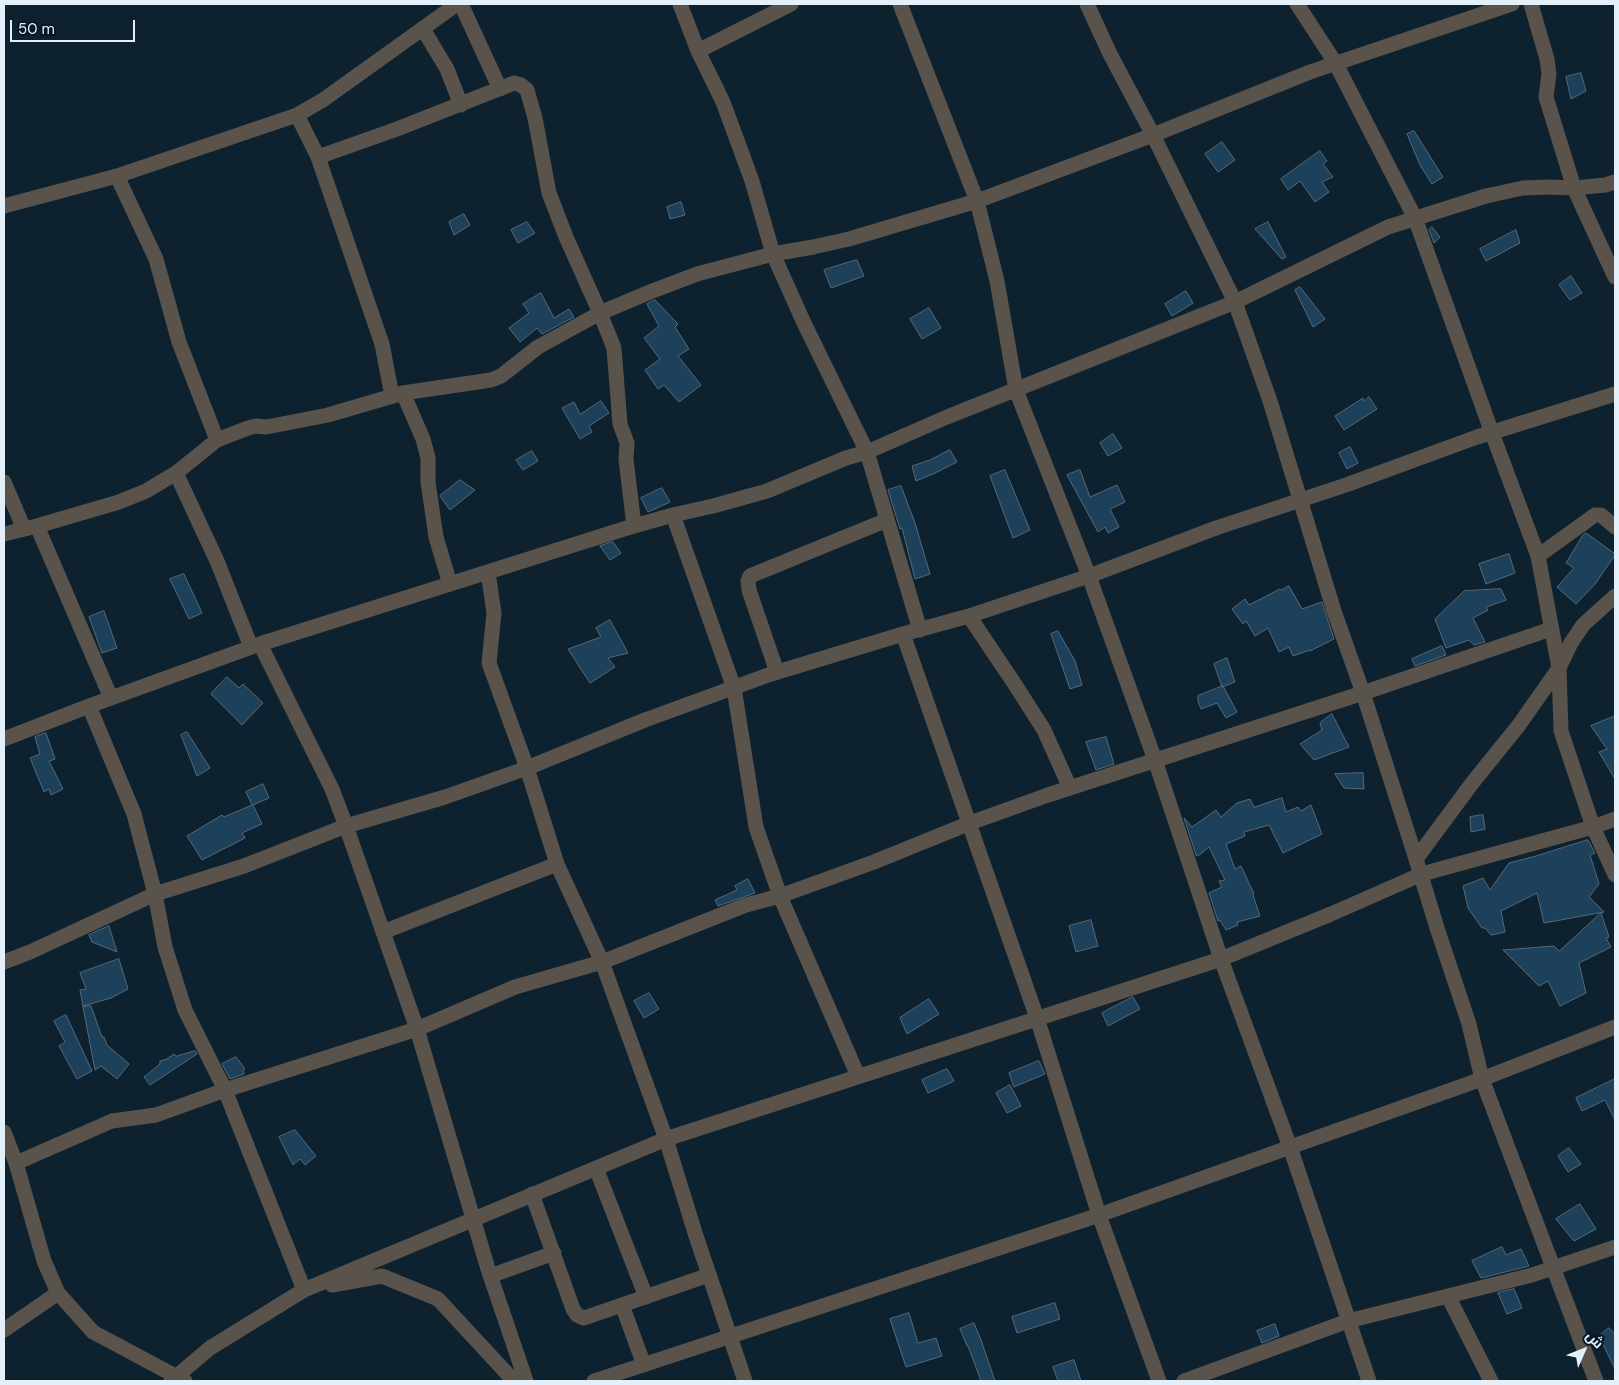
<!DOCTYPE html>
<html>
<head>
<meta charset="utf-8">
<style>
  body { margin:0 }
  #map { position:relative; width:1619px; height:1385px; overflow:hidden; background:#0e212e; font-family:"DM Sans",Cairo,sans-serif }
  canvas { display:block }
  .frame { position:absolute; inset:0; border:5px solid #e4f0f9; pointer-events:none }
  .north { position:absolute; left:1559px; top:1325px; width:50px; height:50px; -webkit-text-stroke:4px #061724; paint-order:stroke; rotate:46deg; font-size:14px; font-weight:700; line-height:20px; text-align:center; color:#e4f0f9 }
  .north::after { content:''; display:block; margin:auto; width:18px; height:22px; background:#e4f0f9; clip-path:polygon(50% 0,100% 100%,50% 72%,0 100%) }
  .scale { position:absolute; left:10px; top:20px; width:125px; height:22px; box-sizing:border-box; border:2px solid #e4f0f9; border-top:0; padding-left:6px; font-size:15px; line-height:18px; white-space:nowrap; color:#e4f0f9; -webkit-text-stroke:4px #061724; paint-order:stroke }
</style>
</head>
<body>
<div id="map">
<canvas width="1619" height="1385"></canvas>
<div class="frame"></div>
<div class="north">ش</div>
<div class="scale">50 m</div>
</div>
<script>
const ctx = document.querySelector('canvas').getContext('2d');
ctx.lineJoin = 'round';
function fillPath(path, color) { ctx.fillStyle = color; ctx.fill(path, 'evenodd'); }
function trace(path, color, width, dash) { ctx.strokeStyle = color; ctx.lineWidth = width; ctx.lineCap = dash ? 'butt' : 'round'; ctx.setLineDash(dash || []); ctx.stroke(path); }
const building = new Path2D(`
  M1581,73L1586,91L1571,99L1566,77Z
  M1414,131L1443,177L1432,184L1420,165L1407,134Z
  M1222,142L1235,160L1218,172L1205,154Z
  M1320,151L1327,161L1323,164L1333,177L1322,182L1329,192L1315,202L1300,181L1288,190L1281,179Z
  M681,202L685,215L670,219L667,207Z
  M464,214L470,225L454,235L449,222Z
  M527,222L535,233L518,243L511,230Z
  M1268,222L1286,257L1282,259L1255,229Z
  M1432,227L1440,237L1434,243L1429,230Z
  M1516,230L1520,243L1486,261L1480,249Z
  M857,260L864,276L831,288L824,270Z
  M1571,276L1582,293L1570,300L1559,285Z
  M1300,287L1325,319L1313,327L1295,290Z
  M1186,291L1193,303L1172,316L1165,304Z
  M541,293L554,318L569,309L574,317L542,334L537,328L520,342L509,328L529,313L523,304Z
  M655,300L678,324L675,327L689,349L678,356L701,385L679,402L664,385L658,389L645,370L660,359L644,338L659,326L647,304Z
  M929,308L941,328L922,339L910,319Z
  M1369,397L1377,409L1344,430L1335,416L1363,398L1364,401Z
  M601,401L609,413L589,426L592,432L580,439L562,408L574,402L580,414Z
  M1113,434L1122,448L1108,456L1100,443Z
  M1350,447L1358,463L1347,469L1339,453Z
  M950,450L957,462L935,473L916,481L912,466L930,460Z
  M532,451L538,461L523,470L516,460Z
  M1005,470L1030,530L1013,538L990,476Z
  M1080,470L1090,497L1117,485L1125,502L1110,509L1119,527L1108,533L1105,527L1098,532L1067,475Z
  M460,480L475,490L450,510L440,496Z
  M901,486L915,523L930,574L915,579L902,528L900,529L888,490Z
  M662,488L670,502L648,512L641,498Z
  M1586,533L1615,554V555L1595,584L1576,604L1557,587L1574,568L1566,563L1583,535Z
  M613,542L621,553L610,560L600,546Z
  M1509,554L1515,573L1486,584L1479,564Z
  M184,574L202,613L189,619L170,579Z
  M1289,586L1302,609L1322,602L1334,639L1310,651V650L1293,656L1289,647L1279,652L1268,628L1255,636L1246,621L1243,624L1232,609L1245,599L1249,605L1280,589L1281,590Z
  M1501,589L1506,600L1486,607L1488,610L1473,618L1485,642L1474,645L1469,640L1446,648L1435,619L1464,591Z
  M104,611L117,648L102,653L89,617Z
  M610,620L628,653L608,658L615,667L590,683L568,649L601,637L596,628Z
  M1058,631L1075,661L1082,685L1070,689L1051,634Z
  M1442,646L1446,655L1415,666L1412,659Z
  M1227,658L1235,682L1222,687L1214,664Z
  M227,677L239,688L243,684L263,703L242,725L211,694Z
  M1223,686L1237,712L1226,718L1217,703L1201,709L1198,701V696Z
  M1332,714L1349,747L1314,760L1300,744L1322,730L1320,723Z
  M1615,716V779L1599,752L1607,749L1591,726Z
  M187,732L210,768L197,776L181,735Z
  M46,733L55,759L49,761L63,789L51,795L49,789L44,792L30,758L40,754L35,737Z
  M1106,737L1114,764L1096,770L1086,742Z
  M1363,773L1364,789L1344,788L1335,774Z
  M263,784L269,798L253,805L262,824L242,833L245,838L202,860L187,836L222,815L224,817L252,805L246,792Z
  M1282,798L1286,812L1298,807L1301,811L1311,805L1322,834L1283,853L1269,825L1244,832L1245,836L1226,844L1235,869L1241,866L1254,894L1253,895L1260,916L1237,922L1238,925L1226,930L1220,920L1218,921L1209,893L1222,887L1219,881L1225,880L1209,847L1198,856L1196,855L1184,818L1192,827L1216,810L1221,817L1237,803L1250,799L1254,807Z
  M1483,815L1485,829L1471,832L1470,817Z
  M1588,840L1595,853L1590,855L1599,884L1589,897L1604,912L1544,923L1537,893L1501,911L1505,932L1491,935L1485,928H1482L1468,908L1463,886L1483,878L1490,890L1509,863L1536,856Z
  M748,879L755,893L718,906L715,900L737,890L735,886Z
  M1601,913L1609,937L1606,938L1611,947L1579,963L1586,993L1560,1006L1548,981L1539,986L1503,950L1554,946L1559,951Z
  M1091,920L1098,946L1076,952L1069,926Z
  M109,926L117,952L92,942L89,935Z
  M119,959L128,989L111,998L83,1006L80,990L86,989L80,973Z
  M649,993L659,1009L644,1018L634,1001Z
  M1133,997L1140,1009L1108,1026L1102,1013Z
  M929,999L939,1014L907,1034L900,1018Z
  M91,1006L102,1037H104L107,1045L129,1064L117,1079L101,1066L95,1070L83,1007Z
  M66,1015L92,1071L77,1079L59,1046L65,1042L54,1021Z
  M195,1051L197,1054L150,1085L144,1077L160,1064V1061L167,1059L174,1054L176,1056Z
  M236,1057L245,1069L243,1070L244,1074L230,1079L222,1064Z
  M1039,1061L1045,1074L1014,1087L1009,1073Z
  M947,1069L954,1081L928,1093L922,1080Z
  M1615,1079V1120L1605,1100L1582,1111L1576,1098Z
  M1010,1085L1021,1106L1007,1113L996,1093Z
  M295,1130L316,1156L305,1165L300,1159L293,1165L279,1137Z
  M1569,1148L1581,1164L1568,1172L1558,1156Z
  M1580,1204L1596,1229L1574,1241L1556,1219Z
  M1502,1247L1506,1255L1521,1249L1529,1266L1481,1278L1472,1261Z
  M1514,1289L1522,1308L1507,1314L1498,1293Z
  M1055,1303L1060,1319L1017,1333L1012,1317Z
  M909,1313L918,1343L936,1338L942,1356L906,1367L890,1319Z
  M974,1323L981,1340L995,1381H981L968,1346H967L960,1329Z
  M1275,1324L1279,1336L1262,1343L1257,1331Z
  M1609,1328L1615,1334V1369L1599,1336Z
  M1074,1360L1081,1381H1058L1053,1367Z`);
fillPath(building, '#1e415b');
trace(building, '#556979', 1);
trace(new Path2D(`
  M461,4L500,89
  M680,4L698,51L723,102L752,181L773,254L804,323L867,452L920,630
  M900,4L977,201L997,281L1016,390L1089,576L1155,760L1221,959L1290,1147L1369,1381
  M1087,4L1110,54L1153,135L1235,302L1270,401L1334,611L1363,693L1416,859
  M1297,4L1336,64L1415,218L1492,433L1538,556L1559,668L1561,731L1593,827L1615,875
  M1531,4L1547,59L1549,74L1546,97L1574,188L1615,277
  M423,29L447,69L461,105
  M698,51L791,4
  M297,115L318,157L382,344L392,396
  M318,157L397,129L514,83L521,85L527,90L535,118L549,193L566,237L600,313L614,348L620,424L627,443L626,459L634,526
  M117,176L156,259L179,342L217,440
  M4,206L117,176L297,115L323,100L457,4
  M403,393L423,439L428,458V482L436,537L450,584
  M176,473L217,561L251,647
  M4,482L24,529
  M673,515L734,688L756,827L780,896L858,1076
  M37,526L111,698
  M4,534L37,526L119,502L146,491L176,473L217,440L248,428L256,426L266,427L282,424L328,415L403,393L491,380L501,376L538,347L600,313L650,292L697,274L773,254L813,247L849,239L977,201L1153,135L1310,72L1512,4
  M1538,556L1595,515H1601L1615,527
  M488,572L494,613L489,663L527,768L557,864L602,962L666,1139L696,1236L745,1381
  M969,616L1014,683L1044,730L1070,788
  M903,634L1037,1018L1099,1215L1159,1381
  M260,644L332,789L346,826L417,1029L488,1269L526,1381
  M777,672L749,590L748,581L750,576L887,520
  M89,706L134,814L155,894L165,947L185,1010L225,1090L304,1290
  M4,739L89,706L260,644L627,528L673,515L713,506L767,491L846,458L867,452L947,417L1235,302L1388,227L1486,196L1523,188L1548,187L1574,188L1605,185L1615,182
  M383,932L557,864
  M4,962L30,952L155,894L244,866L346,826L445,797L527,768L645,720L771,674L903,634L969,616L1089,576L1216,528L1346,485L1477,437L1615,394
  M4,1132L16,1163L44,1261L58,1293L93,1332L185,1381
  M16,1163L112,1121L156,1115L225,1090L417,1029L515,987L602,962L746,905L780,896L874,862L970,823L1048,795L1363,693L1551,629
  M596,1168L646,1297
  M532,1194L573,1309L577,1315L584,1318L709,1275
  M490,1276L554,1253
  M332,1285L382,1276L438,1299L514,1381
  M1448,1296L1491,1381
  M622,1305L644,1365
  M4,1330L58,1293
  M171,1381L210,1348L304,1290L666,1139L1221,959L1331,914L1422,874L1593,827L1615,819
  M594,1381L1099,1215L1482,1079L1615,1027
  M1184,1381L1348,1321L1532,1275L1615,1247
  M1596,1381L1482,1079L1469,1024L1437,928L1416,859L1473,782L1519,725L1559,668L1571,643L1583,625L1615,596`), '#5a534b', 15);
</script>
</body>
</html>
